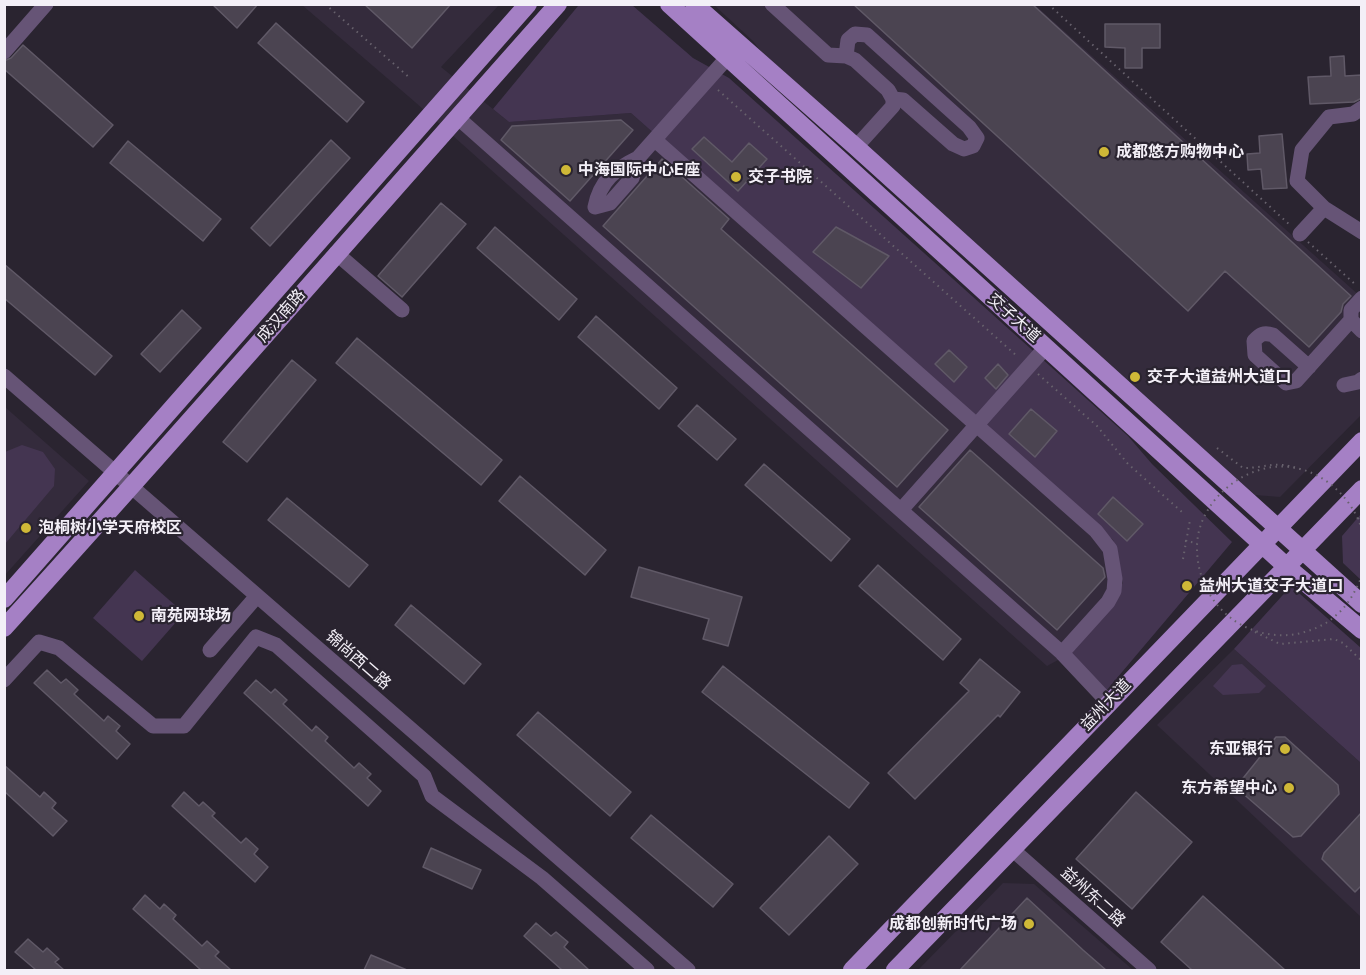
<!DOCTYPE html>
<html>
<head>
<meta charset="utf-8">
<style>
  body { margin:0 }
  #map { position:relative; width:1366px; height:975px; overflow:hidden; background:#2a2430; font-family:Inter,sans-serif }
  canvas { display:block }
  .frame { position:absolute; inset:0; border:6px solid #f3eff7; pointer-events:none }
</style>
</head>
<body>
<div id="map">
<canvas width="1366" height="975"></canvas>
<div class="frame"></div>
</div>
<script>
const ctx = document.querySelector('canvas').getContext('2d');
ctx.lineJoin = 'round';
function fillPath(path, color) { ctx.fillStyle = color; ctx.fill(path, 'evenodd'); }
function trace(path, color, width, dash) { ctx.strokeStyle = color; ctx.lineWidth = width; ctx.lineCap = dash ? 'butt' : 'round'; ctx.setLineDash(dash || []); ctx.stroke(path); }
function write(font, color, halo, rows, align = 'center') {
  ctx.font = font + ' Inter,"Noto Sans SC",sans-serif'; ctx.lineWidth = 4.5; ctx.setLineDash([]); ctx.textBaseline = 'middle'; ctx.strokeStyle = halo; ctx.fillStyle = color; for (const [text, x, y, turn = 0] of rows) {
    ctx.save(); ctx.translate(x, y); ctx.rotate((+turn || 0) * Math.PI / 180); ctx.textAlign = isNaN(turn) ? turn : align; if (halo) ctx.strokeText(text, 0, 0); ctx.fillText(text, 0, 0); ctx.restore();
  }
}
fillPath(new Path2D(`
  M302,5H499L441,67L509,122L631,113L1113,540L1124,583L1071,653L1047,666L415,102Z
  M714,5H1035L1361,297V415L1280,497L1255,495L776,71L753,41Z
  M5,407L89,481L5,575Z
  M1234,649L1361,763V917L1157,725Z
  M1003,883L1034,884L1133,970H918Z`), '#342b3c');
fillPath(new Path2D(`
  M632,5L693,58L729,78L1128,436L1152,464L1232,542L1106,691L1071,653L1123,583L1113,540L631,113L509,122L493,109L578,6Z
  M22,445L43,452L55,469L54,486L5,544V452Z
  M1361,514V580L1343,563L1342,536Z
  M135,570L184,613L142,661L93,618Z
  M1291,586L1361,648V763L1234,649Z
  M1242,664L1266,686L1259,693L1223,695L1213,686L1232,665Z`), '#443551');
const building = new Path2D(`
  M212,4H258L237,28Z
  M364,4H451L412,48Z
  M853,4H1032L1351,296L1343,304L1341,312L1309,347L1225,271L1188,311Z
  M276,23L364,102L347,122L258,43Z
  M1105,24H1160V48H1142V68H1125V48L1105,47Z
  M23,45L113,125L93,147L4,69V61L11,58Z
  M1344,56L1345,76L1362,75V98L1354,102L1310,104L1308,77L1331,76L1330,57Z
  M621,120L633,130L570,201L501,140L512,126Z
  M1282,134L1287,188L1263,189L1261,169L1248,170L1247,154L1260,153L1259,136Z
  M704,137L732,162L749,143L767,159L738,191L692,149Z
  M331,140L350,158L270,246L251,228Z
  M128,141L221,219L203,241L110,163Z
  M662,159L729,219L721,229L948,430L897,487L603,226Z
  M441,203L466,224L402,297L378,276Z
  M495,227L577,299L559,320L477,248Z
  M836,227L889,256L861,288L813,252Z
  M4,264L112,356L95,375L4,298Z
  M182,310L201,328L160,372L141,354Z
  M596,316L677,388L659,409L578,337Z
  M357,338L502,460L481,485L336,363Z
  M949,350L967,367L954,382L935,364Z
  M292,360L316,380L247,462L223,442Z
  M998,364L1008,375L996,389L985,378Z
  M697,405L736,439L717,460L678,426Z
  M1031,409L1057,431L1035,457L1009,434Z
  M970,450L1103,568L1105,577L1057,630L919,507Z
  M764,464L850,539L831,561L745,485Z
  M520,476L606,550L585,575L499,501Z
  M1113,497L1143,524L1127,541L1098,514Z
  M287,498L368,565L349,587L268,520Z
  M878,565L961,639L943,660L859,586Z
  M639,567L742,597L728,646L703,639L709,619L631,597Z
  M411,605L481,664L464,684L395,625Z
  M980,659L1020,692L1000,717L998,715L915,799L888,773L969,691L960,683Z
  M723,666L869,783L849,808L702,692Z
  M47,670L61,683L66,679L78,690L74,694L104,721L108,716L120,726L116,731L130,744L117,759L34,683Z
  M256,680L271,693L275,689L287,700L283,704L312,731L316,726L328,737L325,741L354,768L359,763L371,774L367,778L381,791L368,806L244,693Z
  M538,712L631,792L610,816L517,735Z
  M1276,737H1285L1338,785L1339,794L1301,836L1293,837L1240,791V782Z
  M4,765L40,797L44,792L56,803L52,808L67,821L53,836L4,791Z
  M184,792L199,806L203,802L215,813L212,816L241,843L246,838L258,849L254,854L268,867L255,882L172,806Z
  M1136,792L1192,842L1132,909L1076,859Z
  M1362,812V885L1355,892L1322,859L1324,853Z
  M651,815L733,884L713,907L631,838Z
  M829,836L858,864L789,935L760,908Z
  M431,848L481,870L472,889L423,867Z
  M145,895L160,909L164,904L176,915L173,919L202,946L207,941L219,952L215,956L231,970H201L133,909Z
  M1203,896L1285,970H1192L1161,942Z
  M1027,898L1083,950L1106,970H960Z
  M536,923L551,936L556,932L568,942L564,947L589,970H562L524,936Z
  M28,939L43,952L47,948L59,959L55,962L64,970H36L15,952Z
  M371,955L407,970H364Z`);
fillPath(building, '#4b4451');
trace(building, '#605967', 1.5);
trace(new Path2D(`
  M325,4L410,78
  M1048,4L1291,226
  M718,90L1018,357
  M1308,242L1357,286
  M1038,374L1097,426L1128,464L1182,512
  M1217,448L1243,468C1268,468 1273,460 1300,469
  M1358,518L1362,525
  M1362,527V537
  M1185,541L1197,543
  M1183,559L1190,520
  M1255,632L1280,644L1334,639L1343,643L1362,661`), '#68626d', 2, [1.5, 4.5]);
trace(new Path2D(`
  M772,4L828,55L846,56L855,60L888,90L893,99V106L856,147
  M4,52L46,4
  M846,56L848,40L855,34L867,35L969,127L977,138L973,146L964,149L953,144L903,100L893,99
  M1362,108L1353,114L1329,117L1302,150L1297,181L1324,208L1362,232
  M457,117L1062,653
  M655,140L1096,531L1110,549L1115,579L1114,591L1108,602L1062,653L1109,703
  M638,158L632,178L610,203L595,207C600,181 615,169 638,158L727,58
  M1300,234L1324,208
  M336,253L402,310
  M1362,298L1351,310V320L1362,331
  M1309,367L1273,335C1264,332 1260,334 1254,341L1255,355L1286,383L1296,381L1351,320
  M4,376L688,970
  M1344,385L1358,382L1362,379
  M901,510L1046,347
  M210,650L257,596
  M4,680L39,642L59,648L153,726H184L256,637L276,645L424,776L432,796L542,878L647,970
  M1013,850L1149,970`), '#665476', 15);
trace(new Path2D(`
  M669,4L1287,567L1362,630
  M694,4L856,147L1362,604
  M4,599L528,4
  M4,628C191,422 373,212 558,4
  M852,970L1362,441
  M895,970L1362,489`), '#a580c5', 18);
trace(new Path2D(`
  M1362,530C1354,502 1329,476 1300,469C1253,456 1198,497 1197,546C1196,601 1242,643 1297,634C1310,631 1324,626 1334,617C1348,606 1355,592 1362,576`), '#68626d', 2, [1.5, 4.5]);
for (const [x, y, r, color] of [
  [1104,152,6,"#cfb837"],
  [566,170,6,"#cfb837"],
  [736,177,6,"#cfb837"],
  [1135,377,6,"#cfb837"],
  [26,528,6,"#cfb837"],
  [1187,586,6,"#cfb837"],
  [139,616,6,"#cfb837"],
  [1285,749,6,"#cfb837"],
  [1289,788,6,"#cfb837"],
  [1029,924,6,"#cfb837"]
]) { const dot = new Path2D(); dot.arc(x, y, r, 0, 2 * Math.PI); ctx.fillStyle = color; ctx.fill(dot); trace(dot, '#2a2430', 2); }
write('bold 16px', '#f3eff7', '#2a2430', [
  ["成都悠方购物中心",1116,152],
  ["中海国际中心E座",578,170],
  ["交子书院",748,177],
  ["交子大道益州大道口",1147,377],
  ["泡桐树小学天府校区",38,528],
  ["益州大道交子大道口",1199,586],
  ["南苑网球场",151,616],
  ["东亚银行",1273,749,"right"],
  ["东方希望中心",1277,788,"right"],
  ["成都创新时代广场",1017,924,"right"]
], 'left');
write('16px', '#f3eff7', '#2a2430', [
  ["成汉南路",281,316,-49],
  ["交子大道",1014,318,42],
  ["锦尚西二路",358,660,41],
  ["益州大道",1106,705,-46],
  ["益州东二路",1093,897,42]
]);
</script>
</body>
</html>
